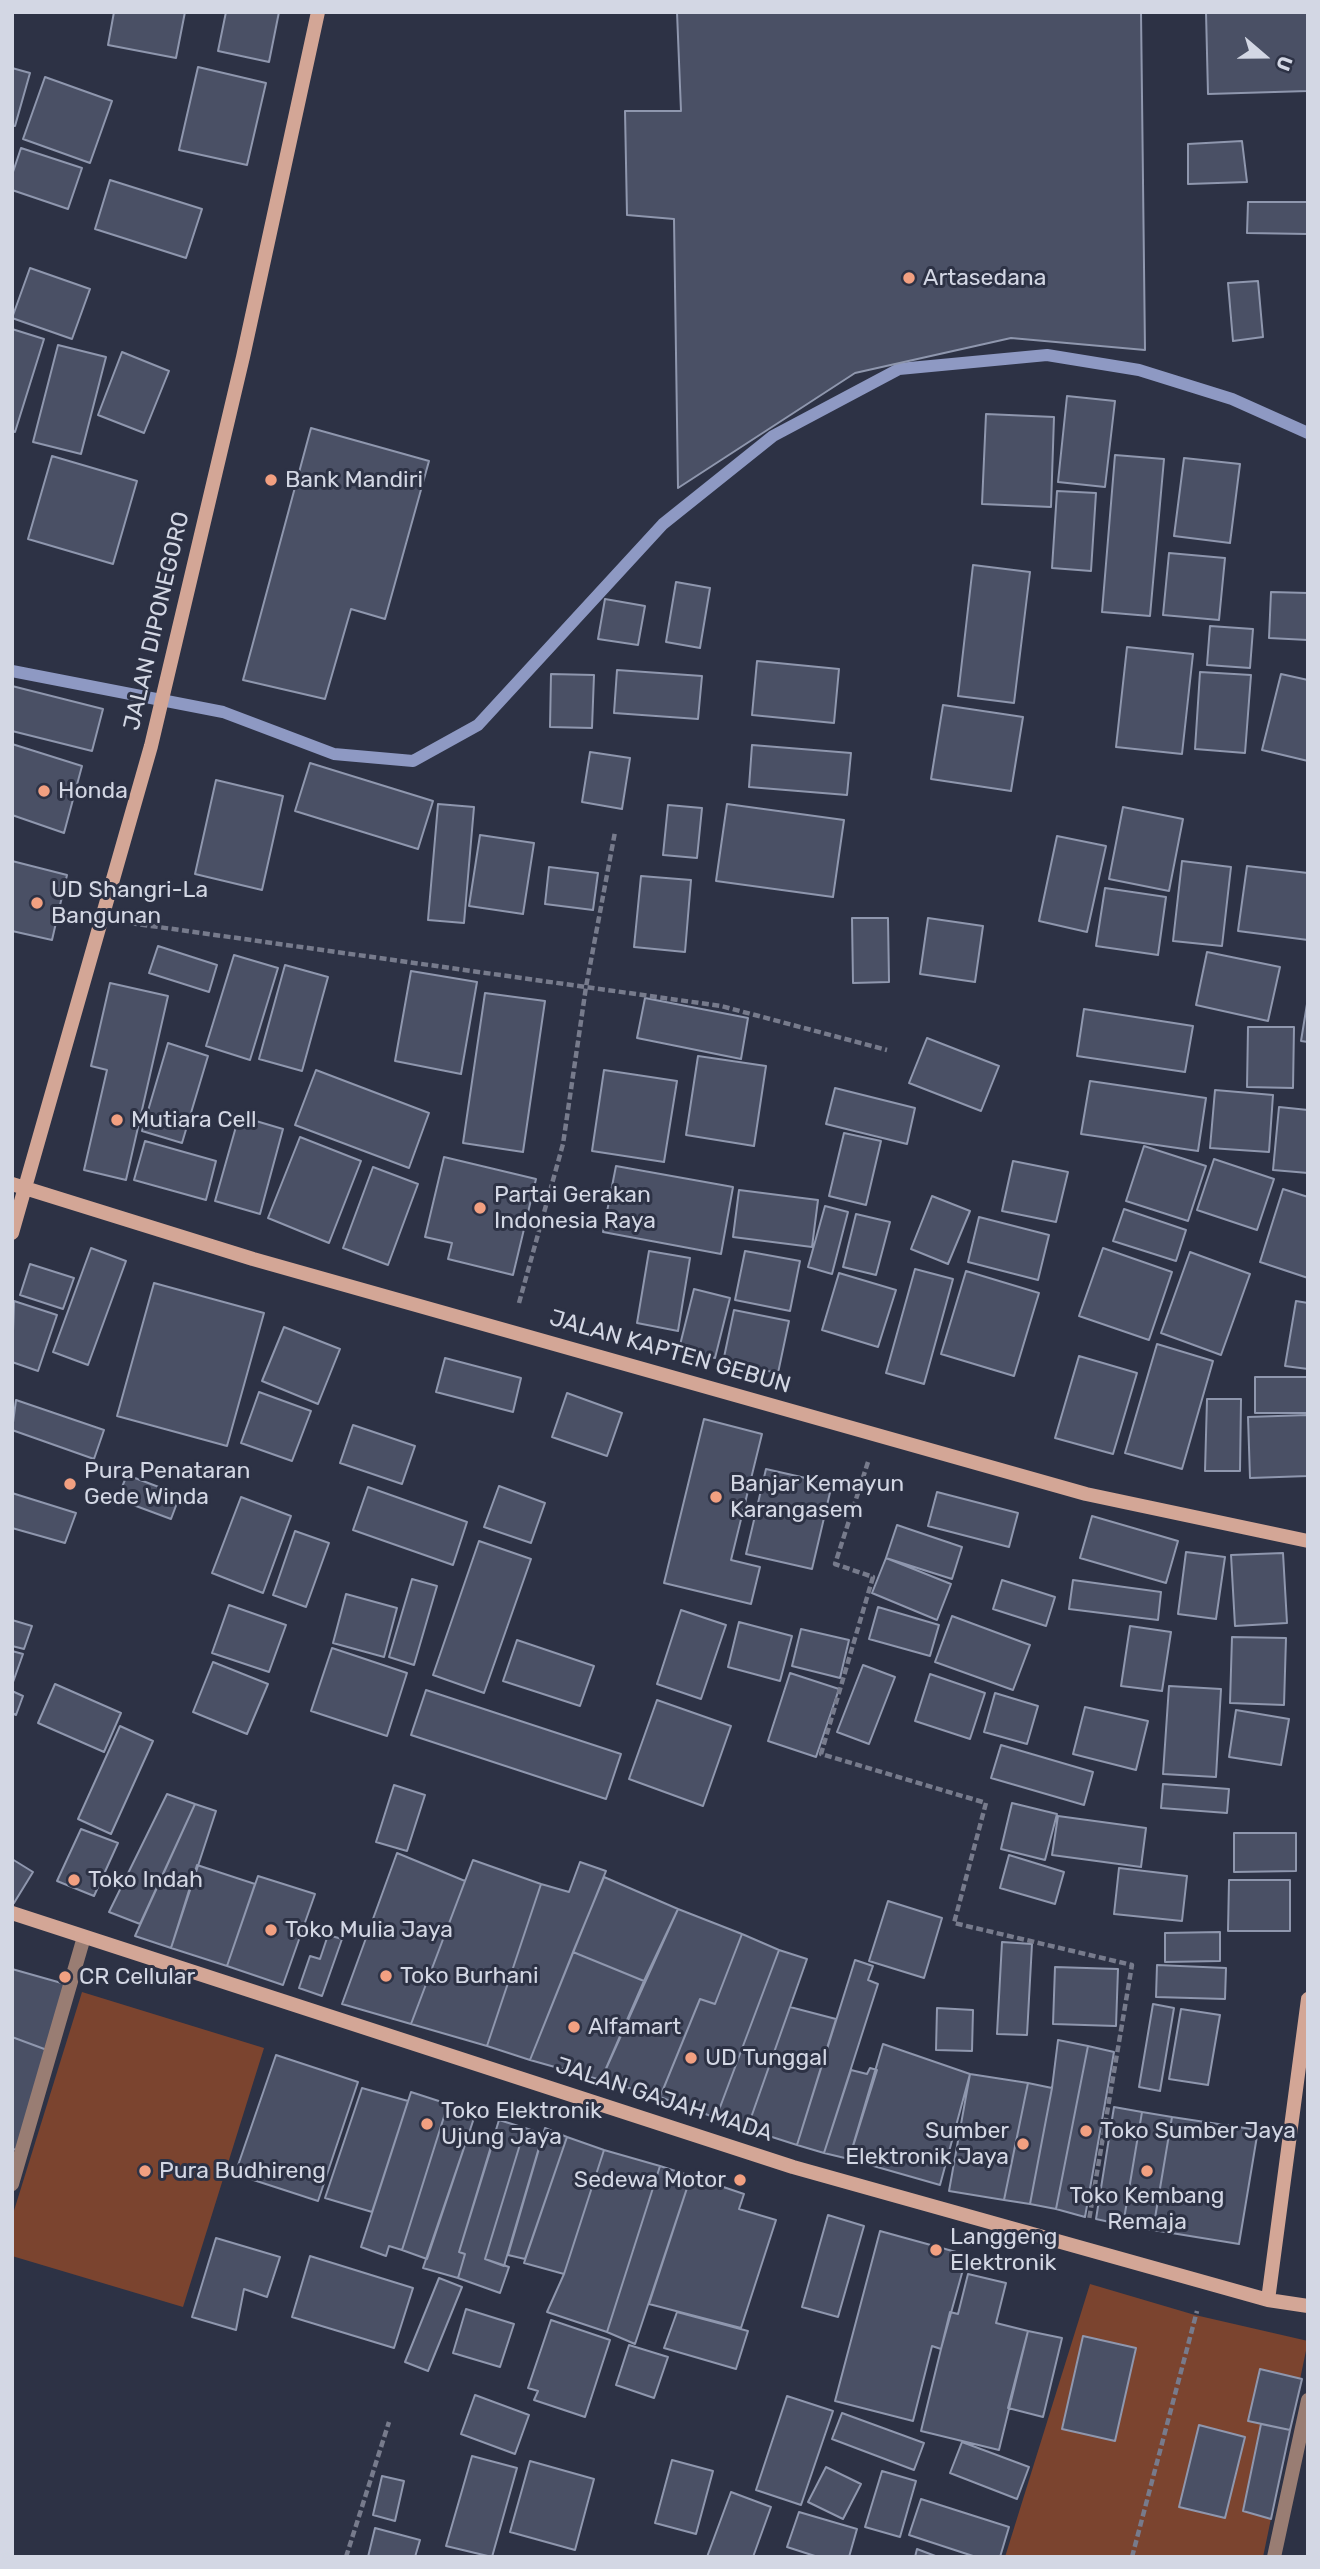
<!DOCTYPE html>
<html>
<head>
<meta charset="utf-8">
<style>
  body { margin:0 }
  #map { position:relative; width:1320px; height:2569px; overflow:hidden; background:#2d3245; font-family:Rubik,sans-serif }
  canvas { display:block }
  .frame { position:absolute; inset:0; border:14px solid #d3d7e4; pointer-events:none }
  .north { position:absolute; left:1229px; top:21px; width:70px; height:70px; -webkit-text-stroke:5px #2d3245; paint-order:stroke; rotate:110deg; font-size:19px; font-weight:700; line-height:28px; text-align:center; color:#d3d7e4 }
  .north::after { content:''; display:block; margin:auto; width:24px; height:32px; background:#d3d7e4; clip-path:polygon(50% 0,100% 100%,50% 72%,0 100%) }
</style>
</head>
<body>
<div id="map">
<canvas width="1320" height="2569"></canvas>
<div class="frame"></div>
<div class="north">U</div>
</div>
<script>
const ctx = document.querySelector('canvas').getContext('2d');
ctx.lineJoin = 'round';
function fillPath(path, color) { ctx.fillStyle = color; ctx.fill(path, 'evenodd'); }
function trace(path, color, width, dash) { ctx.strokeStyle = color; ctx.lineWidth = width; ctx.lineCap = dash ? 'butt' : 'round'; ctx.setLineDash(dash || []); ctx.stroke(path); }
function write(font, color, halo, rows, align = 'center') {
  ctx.font = font + ' Rubik,sans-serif'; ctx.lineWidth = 6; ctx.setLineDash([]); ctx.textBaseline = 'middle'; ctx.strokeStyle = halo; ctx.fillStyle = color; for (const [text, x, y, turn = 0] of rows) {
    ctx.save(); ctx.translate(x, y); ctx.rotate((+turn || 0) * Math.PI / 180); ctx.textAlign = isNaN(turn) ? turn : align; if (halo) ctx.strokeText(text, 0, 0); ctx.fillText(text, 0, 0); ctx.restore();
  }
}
fillPath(new Path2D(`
  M82,1992L264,2048L183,2307L12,2256V2217Z
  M1090,2284L1195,2315L1308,2341L1263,2557H1005Z`), '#7b442f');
trace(new Path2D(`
  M12,671L223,712L334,754L413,761L478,725L663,524L773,436L899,369L1047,355L1139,370L1232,399L1308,433`), '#8e99c3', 12);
const building = new Path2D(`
  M114,12H185L176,58L108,45Z
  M226,12H279L269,62L218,51Z
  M677,12H1141L1145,350L1011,338L855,373L678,488L674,219L627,215L625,111H681Z
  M1206,12H1308V91L1208,94Z
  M198,67L266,83L247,165L179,150Z
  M12,68L30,73L15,126H12Z
  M45,77L112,101L90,163L23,139Z
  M1242,141L1247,182L1188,184V144Z
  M21,148L82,168L68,209L12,190V175Z
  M110,180L202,209L186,258L95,229Z
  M1248,202H1308V234L1247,233Z
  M30,268L90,289L72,339L12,318Z
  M1258,281L1263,337L1233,341L1228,283Z
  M12,329L44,339L15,432L12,431Z
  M58,345L106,357L81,454L33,442Z
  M122,352L169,371L144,433L98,415Z
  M1067,396L1115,401L1105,487L1058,482Z
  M986,414L1054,417L1051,507L982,504Z
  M311,428L429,461L385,619L351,609L325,699L243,680Z
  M1115,455L1164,459L1150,616L1102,612Z
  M52,456L137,481L113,564L28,539Z
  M1184,458L1240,464L1230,543L1174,536Z
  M1057,491L1096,493L1091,571L1052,568Z
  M1169,553L1225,558L1219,620L1163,615Z
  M973,565L1030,572L1014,703L958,696Z
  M676,582L710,588L700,648L666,642Z
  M1271,592L1308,593V640L1269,638Z
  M605,599L645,606L638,645L598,639Z
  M1210,626L1253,629L1250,668L1207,665Z
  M1127,647L1193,654L1182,754L1116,747Z
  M757,661L839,669L834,723L752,715Z
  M617,670L702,676L698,719L614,713Z
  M1200,672L1251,675L1245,753L1195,749Z
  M551,674L594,675L592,728L550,727Z
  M1281,674L1308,680V761L1262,750Z
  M12,686L103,709L92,751L12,731Z
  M943,705L1023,717L1011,791L931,779Z
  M12,744L82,766L64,833L12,815Z
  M752,745L851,753L847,795L749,787Z
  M590,752L630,758L622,809L582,802Z
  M310,763L433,801L418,849L295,811Z
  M216,780L283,796L262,890L195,874Z
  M438,804L474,807L464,923L428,920Z
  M727,804L844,820L833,897L716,881Z
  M668,805L702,808L697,858L663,855Z
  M1123,807L1183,819L1169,891L1109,879Z
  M480,835L534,843L523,914L469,906Z
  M1057,836L1106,846L1087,932L1039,921Z
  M12,861L67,875L52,940L12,931Z
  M1182,861L1231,867L1222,946L1173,941Z
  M1247,866L1308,873V940L1238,931Z
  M549,867L598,873L593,910L545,904Z
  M641,876L691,880L685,952L634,947Z
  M1105,888L1166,897L1158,955L1096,946Z
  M852,918H888L889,982L853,983Z
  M928,918L983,926L975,982L920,974Z
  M158,946L217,965L209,992L149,973Z
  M1207,952L1280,967L1268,1021L1196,1005Z
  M234,955L278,968L250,1060L206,1046Z
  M285,965L328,977L302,1071L259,1059Z
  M411,971L477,982L461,1074L395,1061Z
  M110,983L168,996L126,1180L84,1170L107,1070L91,1066Z
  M485,993L545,1001L523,1152L463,1143Z
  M645,998L748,1018L741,1059L637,1038Z
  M1308,998V1042L1301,1041Z
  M1084,1009L1193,1026L1185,1072L1077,1056Z
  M1248,1027H1294L1293,1088L1247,1087Z
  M927,1038L999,1066L981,1111L909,1083Z
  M168,1043L208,1056L182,1143L142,1131Z
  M698,1056L766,1066L754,1146L686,1135Z
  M316,1070L429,1113L409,1168L295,1125Z
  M604,1070L677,1081L664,1162L592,1151Z
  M1090,1081L1206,1098L1198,1151L1081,1134Z
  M835,1088L915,1108L907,1144L826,1124Z
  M1215,1090L1273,1095L1269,1152L1210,1148Z
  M1279,1107L1308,1110V1173L1273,1170Z
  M239,1116L283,1129L260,1214L215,1201Z
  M844,1133L881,1141L866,1205L829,1196Z
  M300,1137L361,1161L329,1243L268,1218Z
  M145,1141L216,1161L206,1200L134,1180Z
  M1144,1146L1206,1166L1188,1221L1126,1201Z
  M444,1157L536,1179L513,1275L448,1259L452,1243L425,1237Z
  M1214,1159L1274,1179L1257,1230L1197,1210Z
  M1013,1161L1068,1172L1056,1222L1002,1211Z
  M616,1166L733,1187L721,1254L603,1232Z
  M373,1167L418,1184L388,1265L343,1248Z
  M1283,1189L1308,1197V1278L1260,1262Z
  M739,1190L818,1200L812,1247L733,1237Z
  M932,1196L970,1211L948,1264L911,1249Z
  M825,1206L848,1212L832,1274L808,1267Z
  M1124,1209L1186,1230L1176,1261L1113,1241Z
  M856,1214L890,1222L876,1275L843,1267Z
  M979,1217L1049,1235L1038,1280L968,1262Z
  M91,1248L126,1261L88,1365L53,1352Z
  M1103,1248L1172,1272L1149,1340L1079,1316Z
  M649,1251L690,1258L678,1331L637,1323Z
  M745,1251L800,1261L790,1311L735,1300Z
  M1190,1252L1250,1274L1221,1355L1161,1333Z
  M30,1264L74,1278L63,1309L20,1295Z
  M915,1269L953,1279L924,1384L886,1373Z
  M966,1271L1039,1293L1014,1376L941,1354Z
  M839,1273L896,1290L878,1347L822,1330Z
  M154,1283L264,1313L227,1446L117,1416Z
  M694,1289L730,1298L715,1358L679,1349Z
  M14,1301L57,1315L38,1371L12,1362Z
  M1296,1301L1308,1303V1369L1285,1366Z
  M734,1310L789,1321L778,1373L723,1362Z
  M284,1327L340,1349L318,1404L262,1381Z
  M1157,1344L1213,1361L1182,1469L1125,1453Z
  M1079,1356L1137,1373L1113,1454L1055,1438Z
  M445,1358L521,1378L513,1412L436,1392Z
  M1255,1377H1308V1413H1255Z
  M259,1392L311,1411L292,1461L241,1443Z
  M567,1393L622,1413L607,1456L552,1437Z
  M1207,1399H1241L1240,1471H1205Z
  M16,1400L104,1430L94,1459L12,1430Z
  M1308,1415V1476L1250,1478L1248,1417Z
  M704,1419L762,1434L731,1560L760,1567L751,1604L664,1583Z
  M353,1425L415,1446L402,1484L340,1463Z
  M766,1469L832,1484L812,1569L746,1554Z
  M127,1475L180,1495L171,1519L117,1499Z
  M499,1486L545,1503L531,1543L484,1527Z
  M368,1487L467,1522L453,1565L353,1530Z
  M937,1492L1018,1513L1009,1547L928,1526Z
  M12,1493L76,1513L65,1543L12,1528Z
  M241,1497L291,1516L263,1593L212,1573Z
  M1092,1516L1178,1541L1166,1583L1080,1558Z
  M897,1525L962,1547L952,1579L886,1558Z
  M295,1531L329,1543L306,1607L273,1595Z
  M479,1541L531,1559L484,1693L433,1675Z
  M1186,1552L1225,1557L1216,1619L1178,1614Z
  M1283,1553L1287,1623L1235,1626L1231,1555Z
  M886,1558L951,1584L937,1620L872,1593Z
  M412,1579L437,1586L414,1665L389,1657Z
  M1002,1580L1055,1597L1046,1626L993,1609Z
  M1073,1580L1161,1592L1158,1620L1069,1609Z
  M346,1594L397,1608L384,1657L333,1643Z
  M229,1605L286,1625L269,1672L212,1653Z
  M878,1607L939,1625L930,1656L869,1639Z
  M681,1610L726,1625L701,1699L657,1684Z
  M952,1616L1030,1645L1013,1690L935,1662Z
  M12,1620L32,1626L24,1649L12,1646Z
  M739,1622L792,1636L780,1681L728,1667Z
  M1130,1626L1171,1632L1162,1691L1121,1686Z
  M801,1629L849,1640L840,1678L792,1666Z
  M1232,1637L1286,1638L1284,1705L1230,1703Z
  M517,1640L594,1666L580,1706L503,1681Z
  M332,1648L407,1673L387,1736L311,1711Z
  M12,1651L23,1654L12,1685Z
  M213,1662L268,1684L247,1734L193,1712Z
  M863,1665L895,1677L869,1744L837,1732Z
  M790,1673L839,1689L816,1757L768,1741Z
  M930,1674L985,1693L970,1739L915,1721Z
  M55,1684L121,1713L104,1752L38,1723Z
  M1169,1686L1221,1689L1216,1777L1163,1774Z
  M426,1690L621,1754L606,1799L411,1735Z
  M12,1691L23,1696L16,1715L12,1713Z
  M995,1693L1038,1706L1027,1744L984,1732Z
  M657,1700L731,1726L703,1806L629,1779Z
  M1085,1707L1148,1721L1136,1770L1073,1754Z
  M1236,1710L1289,1719L1281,1765L1229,1757Z
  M120,1726L153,1741L111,1834L78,1819Z
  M1001,1745L1093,1772L1084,1805L991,1778Z
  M1163,1784L1229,1789L1227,1813L1161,1808Z
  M394,1785L425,1795L407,1851L376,1842Z
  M167,1794L195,1804L140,1924L109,1912Z
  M1012,1803L1057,1814L1045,1860L1001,1849Z
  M195,1804L216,1811L171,1948L135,1936Z
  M1058,1816L1146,1828L1141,1867L1052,1855Z
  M81,1829L118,1843L94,1896L57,1881Z
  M1234,1833H1296V1871L1234,1872Z
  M397,1853L465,1881L411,2024L342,2004Z
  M1009,1855L1064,1872L1055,1904L1000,1888Z
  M12,1859L33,1872L14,1903L12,1902Z
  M473,1860L541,1884L487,2046L411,2024Z
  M580,1862L606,1871L530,2060L487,2046L541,1884L569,1892Z
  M197,1865L255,1884L227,1966L171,1948Z
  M1119,1868L1187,1876L1182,1921L1114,1914Z
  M258,1876L315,1894L283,1985L227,1966Z
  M604,1877L678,1909L644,1981L573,1952Z
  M1229,1880H1290V1931H1228Z
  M888,1901L942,1918L924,1978L869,1961Z
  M678,1909L742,1934L715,2004L700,1999L660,2097L601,2080Z
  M1220,1932V1961L1165,1962V1933Z
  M742,1934L779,1950L716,2118L660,2097L700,1999L715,2004Z
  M328,1935L342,1939L322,1996L299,1988L310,1956L320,1959Z
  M1002,1942L1032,1944L1027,2035L997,2034Z
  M779,1950L807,1959L747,2129L716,2118Z
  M573,1952L644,1981L601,2080L530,2060Z
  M855,1960L873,1966L868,1980L878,1984L824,2153L797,2145Z
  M1157,1965L1226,1968L1225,1999L1156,1997Z
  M1055,1967L1118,1969L1116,2026L1053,2024Z
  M12,1969L65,1984L47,2050L12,2037Z
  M1153,2004L1174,2008L1160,2091L1139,2087Z
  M790,2007L836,2019L797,2145L747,2129Z
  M937,2008L973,2010L972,2051L936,2050Z
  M1181,2009L1220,2015L1208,2085L1169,2079Z
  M12,2037L47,2050L18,2150L12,2149Z
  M1058,2040L1088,2046L1056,2209L1030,2204L1052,2088Z
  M883,2044L970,2074L940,2185L849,2159Z
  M1088,2046L1114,2052L1085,2217L1056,2209Z
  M276,2055L358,2082L318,2201L235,2174Z
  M870,2068L877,2070L849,2159L824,2153L851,2070L867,2074Z
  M970,2074L1028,2083L1004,2200L949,2191Z
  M1028,2083L1052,2088L1030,2204L1004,2200Z
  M362,2088L408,2101L372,2212L325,2198Z
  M411,2092L448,2104L402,2250L389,2246L386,2256L361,2247Z
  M448,2104L476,2112L427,2259L402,2250Z
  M1114,2107L1142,2112L1123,2225L1096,2219Z
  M1142,2112L1172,2117L1153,2230L1123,2225Z
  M1172,2117L1258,2130L1239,2244L1153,2230Z
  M499,2120L525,2128L485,2259L509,2267L500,2293L458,2278L465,2254L459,2252Z
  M525,2128L543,2134L504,2266L485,2259Z
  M545,2128L567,2137L525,2259L508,2255Z
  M470,2130L494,2139L459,2252L465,2254L458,2278L423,2268Z
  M567,2137L604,2150L564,2274L524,2263Z
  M604,2150L660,2166L607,2332L547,2312L564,2274Z
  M660,2166L691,2176L635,2344L607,2332Z
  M691,2176L744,2194L739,2209L776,2220L741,2328L649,2304Z
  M828,2215L864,2226L838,2317L802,2307Z
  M880,2231L967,2255L941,2349L932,2346L913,2421L835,2401Z
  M216,2238L280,2257L267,2297L244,2289L236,2330L192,2317Z
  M310,2256L413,2288L394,2348L292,2317Z
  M968,2274L1006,2283L996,2323L1028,2331L999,2450L921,2431L950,2312L958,2314Z
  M439,2278L462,2287L428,2371L405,2362Z
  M466,2309L514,2324L500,2367L453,2353Z
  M677,2312L748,2331L736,2369L664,2348Z
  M551,2320L610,2340L585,2417L534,2400L538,2391L528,2388Z
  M1028,2331L1062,2338L1043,2417L1008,2408Z
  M1083,2336L1136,2348L1115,2441L1062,2429Z
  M629,2345L668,2357L654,2398L616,2385Z
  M1260,2369L1302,2379L1290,2430L1248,2421Z
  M475,2395L529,2415L515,2454L461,2434Z
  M787,2396L833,2411L801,2505L756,2490Z
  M842,2413L924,2443L914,2470L832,2439Z
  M1261,2424L1290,2430L1271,2519L1243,2511Z
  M1199,2425L1245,2437L1225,2518L1179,2507Z
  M962,2442L1029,2467L1017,2499L950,2473Z
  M472,2456L517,2468L492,2557L446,2546Z
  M672,2460L713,2471L696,2534L655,2523Z
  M530,2461L594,2479L575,2550L510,2532Z
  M826,2467L861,2484L843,2519L808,2502Z
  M882,2471L916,2481L900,2537L865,2527Z
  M382,2476L404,2481L395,2521L373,2515Z
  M731,2492L771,2507L753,2557H707Z
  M921,2499L1009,2527L1000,2557H976L909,2535Z
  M799,2512L857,2529L849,2557H818L787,2547Z
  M375,2528L420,2540L415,2557H368Z
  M917,2549L938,2557H915Z`);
fillPath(building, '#4a5065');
trace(building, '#8f97ae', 2);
trace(new Path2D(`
  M130,923L721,1006L887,1050
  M519,1303L563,1144L586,987L615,832
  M868,1462L835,1564L873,1577L821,1754L986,1803L954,1923L1132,1965L1089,2220
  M346,2557L389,2422
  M1132,2557L1197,2311`), '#777b8c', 4.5, [7, 3.5]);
trace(new Path2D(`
  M12,2184L84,1937`), '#997d73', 14);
trace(new Path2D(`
  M1274,2557L1308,2400`), '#997d73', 14);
trace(new Path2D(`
  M12,1184L253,1259L1086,1494L1308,1541
  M12,1233L151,746L243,357L318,12
  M12,1913L793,2167L1268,2300L1308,2306
  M1268,2300L1308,1999`), '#d3a696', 14);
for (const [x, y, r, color] of [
  [909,278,7,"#f2a081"],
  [271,480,7,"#f2a081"],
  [44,791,7,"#f2a081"],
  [37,903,7,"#f2a081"],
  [117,1120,7,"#f2a081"],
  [480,1208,7,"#f2a081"],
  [70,1484,7,"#f2a081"],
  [716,1497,7,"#f2a081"],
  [74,1880,7,"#f2a081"],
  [271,1930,7,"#f2a081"],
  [386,1976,7,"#f2a081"],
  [65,1977,7,"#f2a081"],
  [574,2027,7,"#f2a081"],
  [691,2058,7,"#f2a081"],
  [427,2124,7,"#f2a081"],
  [1086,2131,7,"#f2a081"],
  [1023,2144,7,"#f2a081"],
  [145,2171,7,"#f2a081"],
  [1147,2171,7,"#f2a081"],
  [740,2180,7,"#f2a081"],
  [936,2250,7,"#f2a081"]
]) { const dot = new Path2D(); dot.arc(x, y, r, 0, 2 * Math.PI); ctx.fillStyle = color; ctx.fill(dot); trace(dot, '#2d3245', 2.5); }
write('23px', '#d3d7e4', '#2d3245', [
  ["Artasedana",923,278],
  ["Bank Mandiri",285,480],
  ["Honda",58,791],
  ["UD Shangri-La",51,890],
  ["Bangunan",51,916],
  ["Mutiara Cell",131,1120],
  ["Partai Gerakan",494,1195],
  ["Indonesia Raya",494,1221],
  ["Pura Penataran",84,1471],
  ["Gede Winda",84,1497],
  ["Banjar Kemayun",730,1484],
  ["Karangasem",730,1510],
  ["Toko Indah",88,1880],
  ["Toko Mulia Jaya",285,1930],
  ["Toko Burhani",400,1976],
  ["CR Cellular",79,1977],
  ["Alfamart",588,2027],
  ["UD Tunggal",705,2058],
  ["Toko Elektronik",441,2111],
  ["Ujung Jaya",441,2137],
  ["Sumber",1009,2131,"right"],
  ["Elektronik Jaya",1009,2157,"right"],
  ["Toko Sumber Jaya",1100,2131],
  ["Pura Budhireng",159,2171],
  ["Sedewa Motor",726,2180,"right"],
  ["Toko Kembang",1147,2196,"center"],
  ["Remaja",1147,2222,"center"],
  ["Langgeng",950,2237],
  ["Elektronik",950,2263]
], 'left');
write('23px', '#d3d7e4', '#2d3245', [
  ["JALAN DIPONEGORO",157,621,-77],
  ["JALAN KAPTEN GEBUN",670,1352,16],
  ["JALAN GAJAH MADA",664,2100,18]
]);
</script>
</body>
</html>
